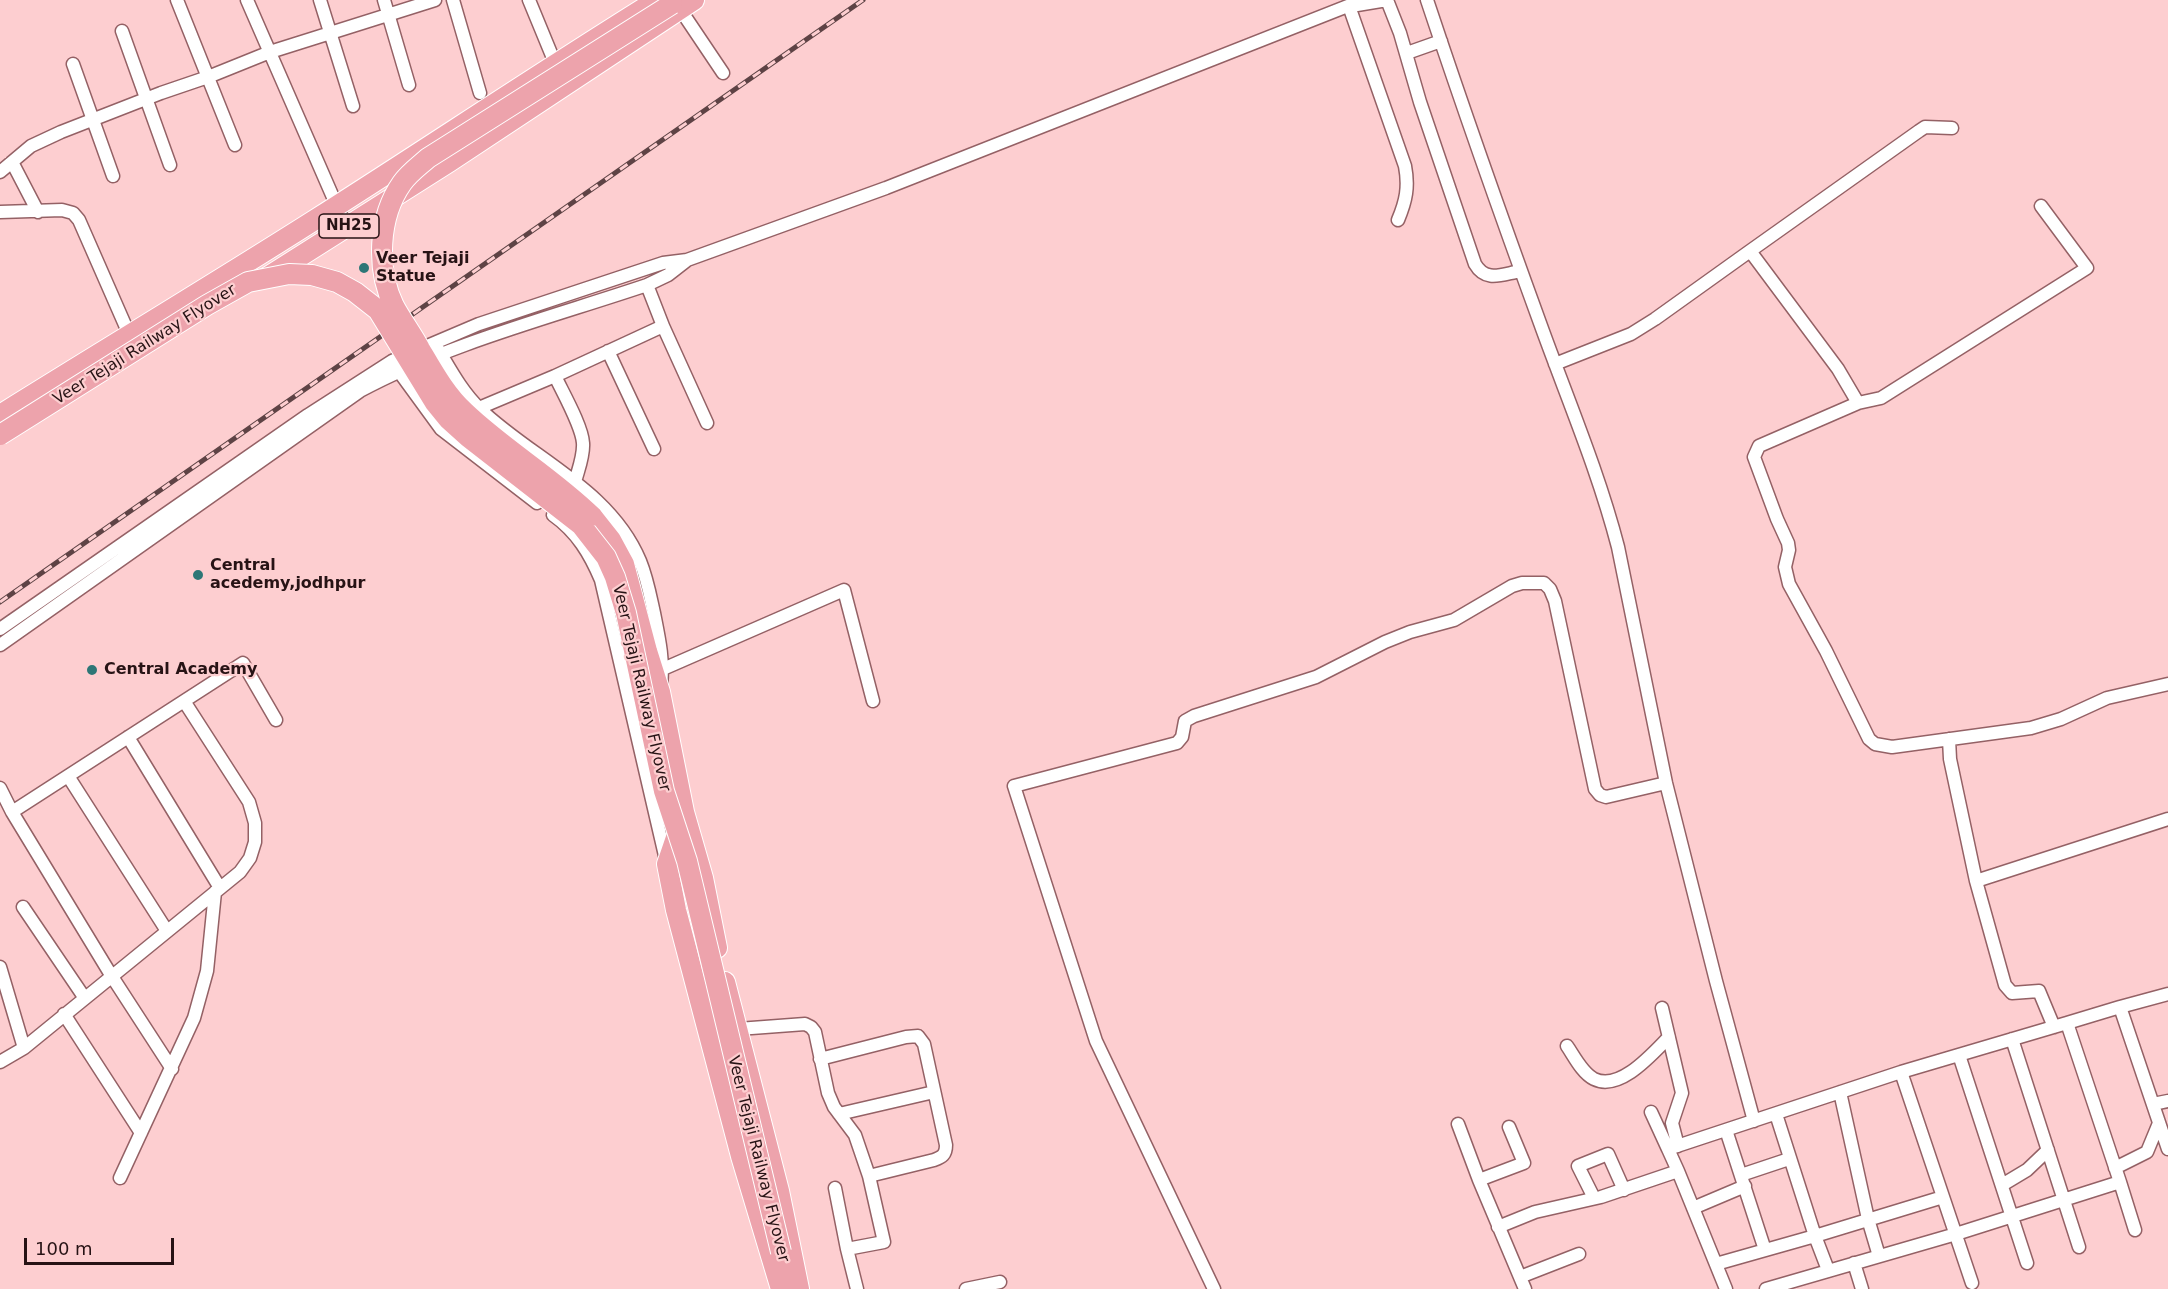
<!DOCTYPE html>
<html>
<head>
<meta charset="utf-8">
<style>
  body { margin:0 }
  #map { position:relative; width:2168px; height:1289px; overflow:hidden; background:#fdced0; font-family:"DejaVu Sans",sans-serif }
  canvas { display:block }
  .scale { position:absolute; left:24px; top:1238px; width:150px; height:27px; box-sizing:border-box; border:3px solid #271315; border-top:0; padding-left:8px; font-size:18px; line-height:21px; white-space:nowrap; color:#271315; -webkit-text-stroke:4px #fdced0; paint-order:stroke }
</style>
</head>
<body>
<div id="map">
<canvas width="2168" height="1289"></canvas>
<div class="scale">100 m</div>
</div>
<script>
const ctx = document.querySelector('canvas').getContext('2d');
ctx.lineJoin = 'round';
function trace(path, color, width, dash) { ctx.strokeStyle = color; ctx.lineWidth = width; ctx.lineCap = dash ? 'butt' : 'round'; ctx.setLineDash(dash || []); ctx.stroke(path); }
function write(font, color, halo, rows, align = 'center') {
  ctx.font = font + ' "DejaVu Sans",sans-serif'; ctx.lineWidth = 4.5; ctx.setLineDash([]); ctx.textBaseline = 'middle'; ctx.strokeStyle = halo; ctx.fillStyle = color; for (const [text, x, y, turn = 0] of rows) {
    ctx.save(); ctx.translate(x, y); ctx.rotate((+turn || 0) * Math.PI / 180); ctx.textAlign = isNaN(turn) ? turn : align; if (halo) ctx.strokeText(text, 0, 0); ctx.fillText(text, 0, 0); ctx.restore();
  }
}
const street = new Path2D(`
  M177,0L235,145
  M247,0L346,227
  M320,0L353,106
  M384,0L409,85
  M453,0L480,93
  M529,0L555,63
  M1387,0L1400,33L1420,102L1475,264C1486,283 1502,274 1521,271
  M1427,0C1463,108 1501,216 1540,323C1567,398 1598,470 1618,547L1666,783L1716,981L1754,1121
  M1357,5L1387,0
  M1349,6L1405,166C1409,187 1406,201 1398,220
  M680,9L723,73
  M122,31L170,165
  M1407,53L1441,41
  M73,64L113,176
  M12,162L38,212
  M0,172L31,146L61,132L161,93L208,77L270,52L435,0
  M0,212L62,210L73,213L79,220L129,334
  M1750,251L1919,131L1925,127L1952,128
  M663,326L707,423
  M438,349C450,369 462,392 480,409C532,459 610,489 640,561C647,578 650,595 654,613C659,638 664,660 661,685
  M608,351L654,449
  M1555,364L1631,334L1655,319L1750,251L1838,369L1858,403L1759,446L1754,457L1777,519L1788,543L1789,550L1785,567L1789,584L1826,651L1869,739L1875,744L1892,747L2031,728L2061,719L2107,698L2168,684
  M395,366L441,429L537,503
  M555,376C563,393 582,426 583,443C584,456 578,470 575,482
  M1858,403L1881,398L2087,268L2041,206
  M479,408L555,376L663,326L647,285
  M553,515C577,532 590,554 601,580L666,860
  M0,629L308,415L392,361L479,324L663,263L687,260L886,188L1363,0
  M0,645L360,391C447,344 552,317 647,285L668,275L686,261
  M663,669L844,590L873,701
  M128,737L220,888
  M1949,739L1950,759L1976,881L2005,985L2012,993L2039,991L2054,1027
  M68,776L167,931
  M0,788L12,812L111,975L172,1069
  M12,812L243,663L276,720
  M1976,881L2168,819
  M23,907L84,997
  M0,967L24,1048
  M2120,1007L2168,994
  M1662,1008L1682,1093L1672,1123L1678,1146
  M64,1014L141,1133
  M2067,1023L2120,1007L2168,1149
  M738,1029L805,1024L811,1027L815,1032L828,1093L834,1107L855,1135L869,1176L884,1242L847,1249L857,1289
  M2012,1039L2079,1247
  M1567,1046C1574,1056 1582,1073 1594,1079C1620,1092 1653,1053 1669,1037
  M1959,1055L2027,1263
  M820,1059L906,1037L918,1036L924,1044L946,1145C946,1155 942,1157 934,1160L869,1176
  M0,1062L24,1048L240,872L250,858L255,842V823L249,802L184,701
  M1901,1072L1972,1283
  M1840,1092L1868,1219L1879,1256
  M2153,1104L2168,1101
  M1651,1112L1668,1149
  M839,1114L934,1092
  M1776,1114L1815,1236L1943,1197
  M1458,1124L1479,1180L1525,1289
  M1726,1130L1765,1250
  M2115,1168L2147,1152L2159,1123
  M1678,1171L1668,1149L1901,1072L2067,1023L2120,1182L1956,1234L1766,1289
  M1741,1175L1789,1159
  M120,1178L194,1018L207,971L215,892
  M1479,1180L1524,1163L1509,1127
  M2120,1182L2135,1230
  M2002,1185L2027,1170L2048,1150
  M835,1188L847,1249
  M1594,1198L1578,1166L1608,1154L1624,1190
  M1693,1208L1745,1186
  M1498,1227L1535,1212L1601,1197L1678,1171L1726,1289
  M1854,1263L1862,1289
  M1716,1264L1815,1236L1828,1270
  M1520,1277L1579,1254
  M966,1289L1000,1282
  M1214,1289L1096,1041L1014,786L1177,743L1182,737L1185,721L1194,716L1316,677L1385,642L1410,632L1454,620L1512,586L1522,583H1544L1550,589L1555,601L1595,789L1600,795L1606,797L1666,783`);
const primary = new Path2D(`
  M266,278L449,162L694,0
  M0,415C104,350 209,287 313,221C428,148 541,72 657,0
  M592,516L611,540L624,564L647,651L660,692L684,812L703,878L717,948
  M681,823L667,864L676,910L741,1156L781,1289
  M725,982L779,1191L799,1289`);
trace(street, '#946165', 15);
trace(primary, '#fff', 22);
trace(street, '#fff', 12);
trace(primary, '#eda3ac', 20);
const rail = new Path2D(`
  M0,602L863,0`);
trace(rail, '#5e4345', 5);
trace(rail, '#fdced0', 3, [9]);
const primaryBridge = new Path2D(`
  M0,435L207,305L248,282L289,274L312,275L337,282L355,292L378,310L435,403L448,419L468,437L581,525L606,557L615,577L626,613L664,791L687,861L781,1252
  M592,516C552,477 505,450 465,412C446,395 433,371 420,349C412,334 402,321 394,306C376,269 378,217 402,183C409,173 419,166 428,158L672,4`);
trace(primaryBridge, '#fff', 22, []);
trace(primaryBridge, '#eda3ac', 20);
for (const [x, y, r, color] of [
  [364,268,6,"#2d7676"],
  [198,575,6,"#2d7676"],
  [92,670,6,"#2d7676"]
]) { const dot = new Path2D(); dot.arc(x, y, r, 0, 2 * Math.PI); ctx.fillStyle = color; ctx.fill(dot); trace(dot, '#fdced0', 2); }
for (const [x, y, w] of [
  [349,226,60]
]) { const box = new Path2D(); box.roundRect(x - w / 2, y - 12, w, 24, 4.5); ctx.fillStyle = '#fdced0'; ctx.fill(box); trace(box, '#271315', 1.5); }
write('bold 15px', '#271315', null, [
  ["NH25",349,226]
]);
write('bold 16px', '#271315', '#fdced0', [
  ["Veer Tejaji",376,259],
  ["Statue",376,277],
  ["Central",210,566],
  ["acedemy,jodhpur",210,584],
  ["Central Academy",104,670]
], 'left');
write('16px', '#271315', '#fdced0', [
  ["Veer Tejaji Railway Flyover",145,345,-32],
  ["Veer Tejaji Railway Flyover",641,688,77],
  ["Veer Tejaji Railway Flyover",758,1159,76]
]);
</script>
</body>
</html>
